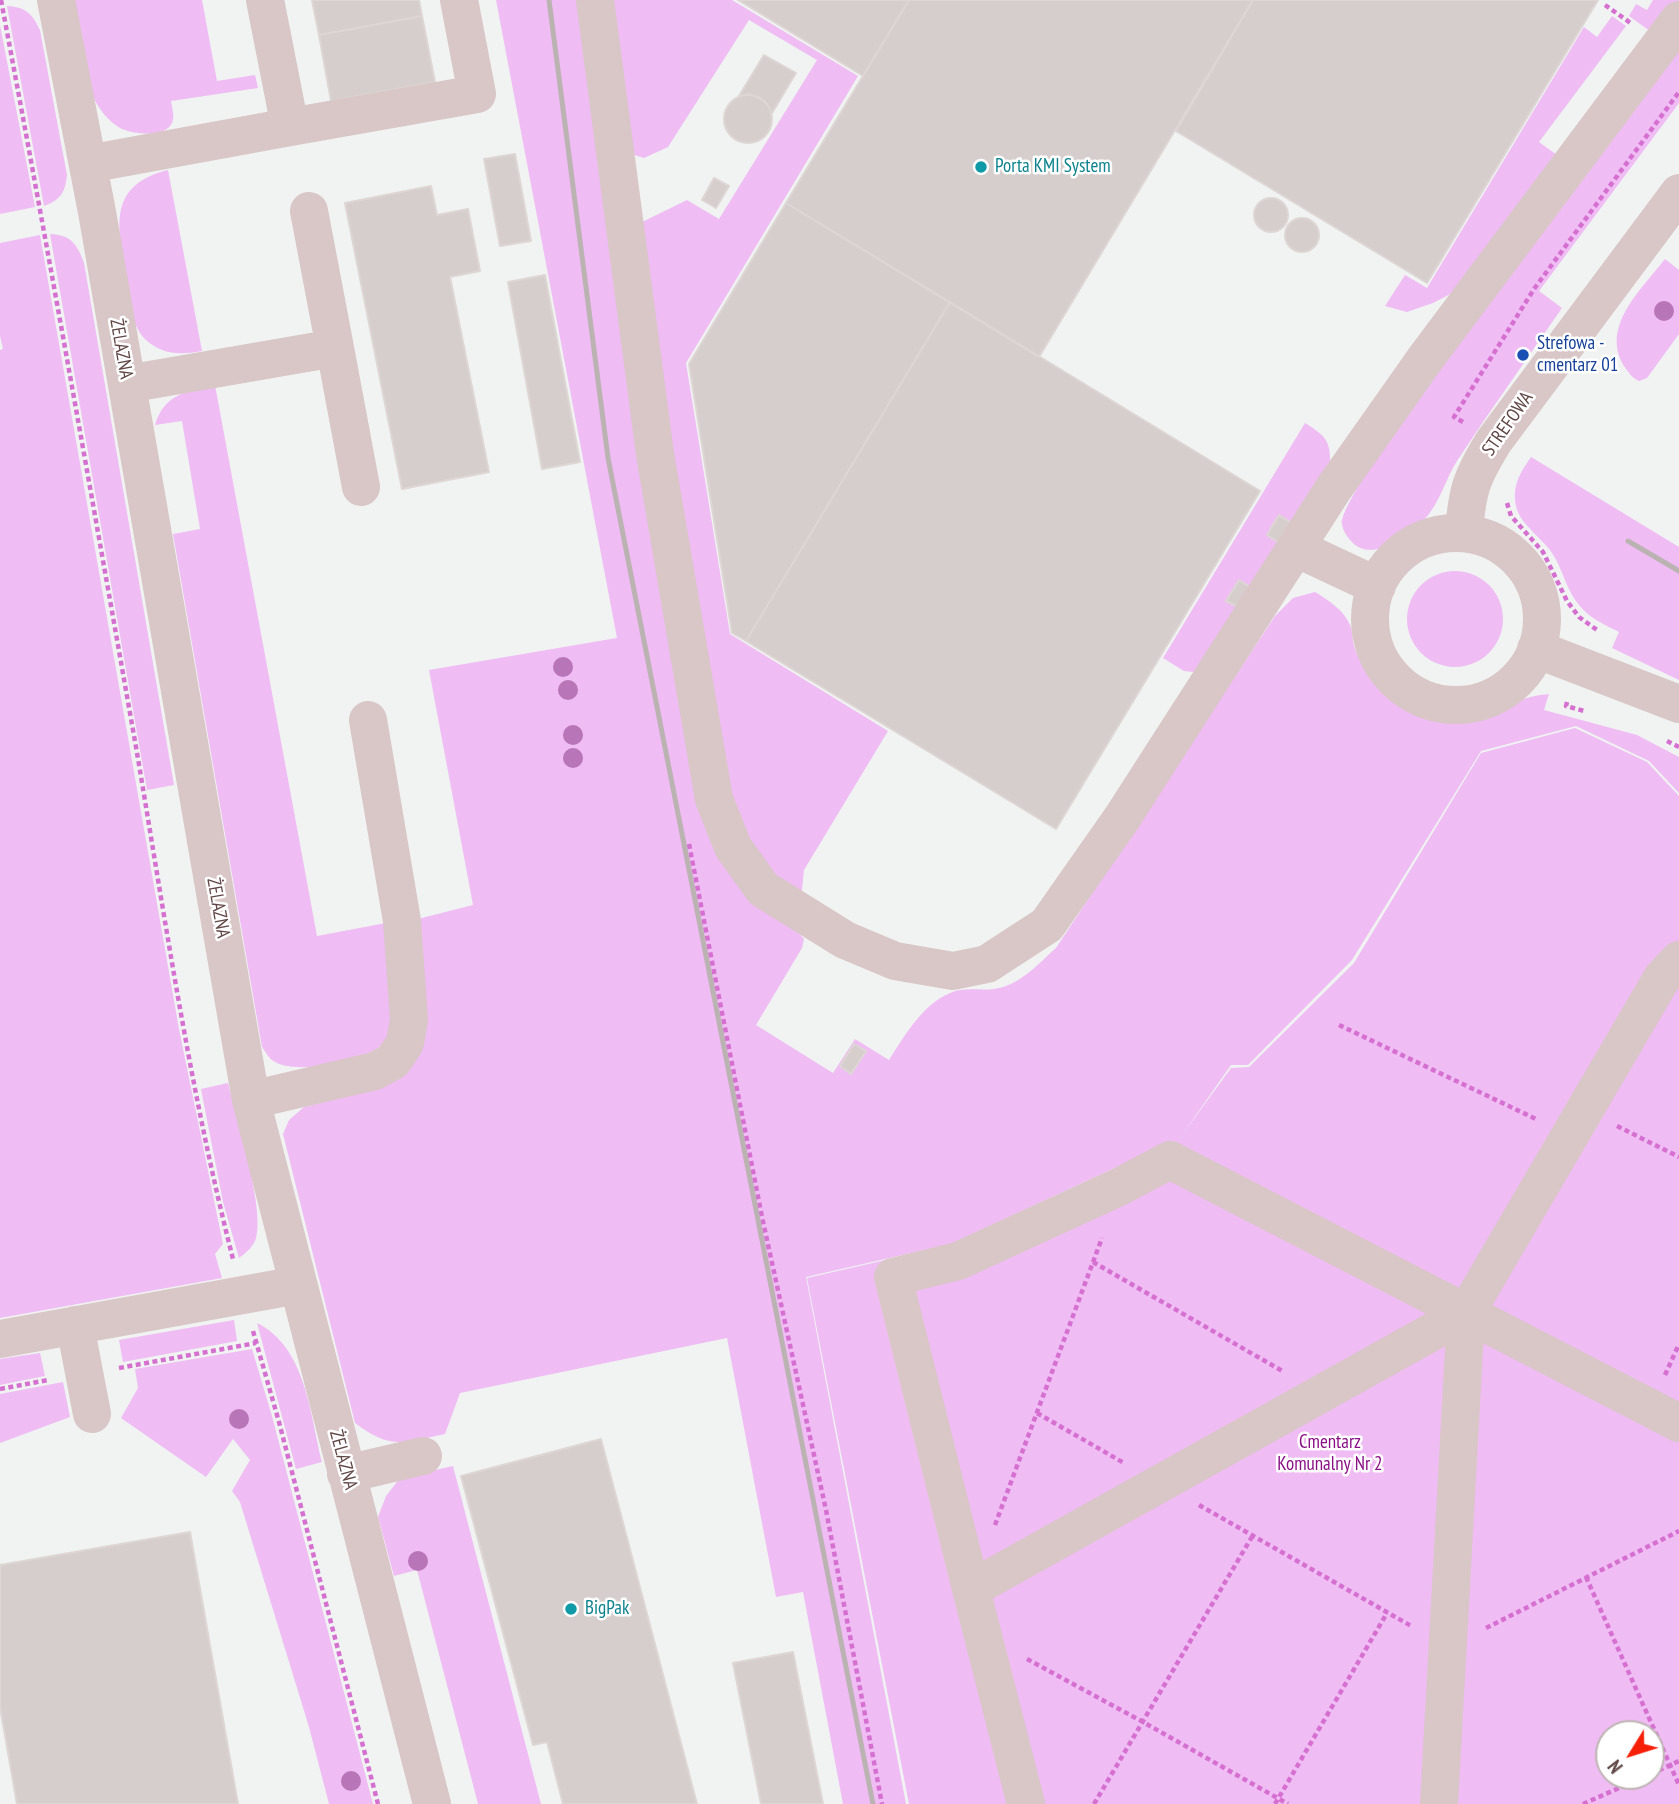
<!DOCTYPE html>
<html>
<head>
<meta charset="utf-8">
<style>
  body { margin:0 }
  #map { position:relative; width:1679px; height:1804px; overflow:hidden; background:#f0f3f2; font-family:"PT Sans Narrow",sans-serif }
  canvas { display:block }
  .north { position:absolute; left:1595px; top:1720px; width:70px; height:70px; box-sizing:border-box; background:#fff; border:2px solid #bfb5b5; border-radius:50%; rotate:232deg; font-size:19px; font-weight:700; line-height:28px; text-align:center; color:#604746 }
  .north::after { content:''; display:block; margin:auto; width:24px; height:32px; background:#f61f08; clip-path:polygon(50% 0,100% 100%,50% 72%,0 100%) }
</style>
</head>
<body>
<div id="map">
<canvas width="1679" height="1804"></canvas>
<div class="north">N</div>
</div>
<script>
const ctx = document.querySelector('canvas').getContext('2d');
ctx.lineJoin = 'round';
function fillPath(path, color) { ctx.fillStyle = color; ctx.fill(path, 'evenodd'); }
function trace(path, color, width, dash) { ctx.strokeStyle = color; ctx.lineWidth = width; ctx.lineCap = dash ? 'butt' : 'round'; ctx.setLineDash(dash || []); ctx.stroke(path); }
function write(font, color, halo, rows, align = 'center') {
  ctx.font = font + ' "PT Sans Narrow",sans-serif'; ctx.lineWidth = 5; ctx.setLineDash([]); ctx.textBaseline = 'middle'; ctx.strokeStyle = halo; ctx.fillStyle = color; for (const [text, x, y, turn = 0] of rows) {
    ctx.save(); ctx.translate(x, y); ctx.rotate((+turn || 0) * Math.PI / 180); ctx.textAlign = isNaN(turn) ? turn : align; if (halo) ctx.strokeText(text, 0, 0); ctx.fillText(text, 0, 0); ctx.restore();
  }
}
fillPath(new Path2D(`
  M74,0H202L217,81L255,75L258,88L171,101C172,108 175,117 172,123C165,138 134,134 122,129C112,124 104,115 98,106C84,83 79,28 74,0Z
  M496,0H579L712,835L804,939L802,948L756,1025L833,1073L855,1039L889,1060C905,1035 922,1005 950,993C965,986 983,992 999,988C1022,983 1039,963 1056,948L1275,616L1293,598L1315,592C1328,600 1344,610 1350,625C1353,631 1352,639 1354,646C1367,686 1408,721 1451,718C1465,718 1480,716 1493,711C1515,703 1524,696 1549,694L1544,710L1637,735L1679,757V793L1649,761L1576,726L1481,751L1352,960L1248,1065H1231L1182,1135L1231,1068L1249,1067L1354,963L1481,753L1575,728L1647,762L1679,796V1804H909L807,1278L951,1245L1181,1137L951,1244L806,1277L906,1804H843L803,1592L776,1597L727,1338L460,1393L445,1434C403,1443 391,1450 355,1423L283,1134L289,1120L304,1107L381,1088L414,920L473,905L429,670L617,638ZM1609,1734H1651V1776H1609Z
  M607,0H732L858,76L686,363L730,634L888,731L804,870L801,899L773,881L727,799L636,225L687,200L719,219L817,60L749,20L668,147L644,158L625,152Z
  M1653,0H1679L1654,34L1629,16L1636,4L1647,10Z
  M7,6C25,7 32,13 40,30L67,175C65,192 61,200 44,206Z
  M1612,16L1626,26L1539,142L1561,158L1464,287L1433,303L1407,312L1385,306L1405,275L1427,288L1584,27L1597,37Z
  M0,25L35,207L0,214Z
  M1679,39V103L1539,291L1562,308C1527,359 1491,409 1457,461C1445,480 1440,503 1424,520C1408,537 1371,563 1352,542C1347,537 1343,531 1342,524C1337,489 1637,95 1679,39Z
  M168,170L202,351C180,355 163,355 146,340C131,326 131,303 128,284C119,233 103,186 168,170Z
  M50,234C71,235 77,244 84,263L174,785L147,790Z
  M40,235L179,1029L223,1244L215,1254L222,1278L0,1318V350L3,349L0,336V243Z
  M1665,259L1679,270V334L1647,378L1639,381C1632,378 1629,373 1624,366C1600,326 1642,289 1665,259Z
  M215,385L317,936L386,923L393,1020C390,1031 387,1041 378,1048C358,1062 292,1076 272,1060C268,1057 265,1051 262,1047L173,534L200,529L182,421L155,425C164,394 187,391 215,385Z
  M1305,423C1326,436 1331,441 1330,466L1201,667L1193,672L1184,671L1163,658Z
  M1531,457L1679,547V680L1612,648L1619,632C1605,625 1589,618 1579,605C1566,590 1563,569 1552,553C1542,538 1519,523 1516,506C1512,486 1520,473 1531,457Z
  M1407 619a48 48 0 1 1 96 0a48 48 0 1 1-96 0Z
  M228,1083C236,1117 265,1208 256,1238C254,1246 246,1253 239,1258L223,1202L201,1089Z
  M234,1320L237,1341L123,1362L119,1340Z
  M257,1323C306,1347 310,1414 322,1462L296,1469Z
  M252,1349L272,1416L373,1804H329L309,1727L240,1502L232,1491L250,1460L233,1439L206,1477L121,1418L138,1388L135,1369Z
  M40,1353L45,1376L0,1385V1359Z
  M63,1382L70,1417L0,1443V1394Z
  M453,1466L541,1804H478L417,1570L394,1576L378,1517L386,1496L400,1478Z`), '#efbcf4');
const building = new Path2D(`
  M312,0H419L422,16L319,35Z
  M738,0H909L863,76Z
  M909,0H1253L1039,357L786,203Z
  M1253,0H1598L1427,283L1176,131Z
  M422,16L435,82L331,101L319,35Z
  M764,55L796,73L772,113L767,104L759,98L749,94L739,96Z
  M724 119a24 24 0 1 1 48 0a24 24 0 1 1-48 0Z
  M515,154L531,241L500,246L484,159Z
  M714,178L729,186L716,208L702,200Z
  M431,186L437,215L468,209L480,271L450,277L489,472L402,489L345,203Z
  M1254 215a17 17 0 1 1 34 0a17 17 0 1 1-34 0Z
  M786,203L950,302L746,641L732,633L689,364Z
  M1285 235a17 17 0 1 1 34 0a17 17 0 1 1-34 0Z
  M545,275L580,462L542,469L508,282Z
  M950,302L1260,491L1056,829L746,641Z
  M1279,515L1290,522L1278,542L1267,535Z
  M1239,580L1250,587L1238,607L1226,601Z
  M854,1044L866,1051L851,1074L840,1066Z
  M601,1439L697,1804H563L547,1742L533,1745L461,1476Z
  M190,1532L238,1804H17L0,1707V1565Z
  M793,1652L823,1804H761L733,1663Z`);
fillPath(building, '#d6cecc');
trace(building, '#ddd6d4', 2);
trace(new Path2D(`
  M1,0C48,249 92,498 136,747C165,918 190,1091 233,1259
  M1605,5L1632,24
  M1463,422L1454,417L1534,289L1679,92
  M1507,503L1511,516L1543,552L1567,601L1579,617L1597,630
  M1567,702L1566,706L1584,711
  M1667,741L1679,747
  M689,844L762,1217L826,1510L882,1804
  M1339,1025L1538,1120
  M1617,1126L1679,1157
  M1093,1262L1284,1372
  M253,1331L279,1422L378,1804
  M119,1368L256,1343
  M1665,1375L1679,1344
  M0,1389L48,1380
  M1037,1413L1124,1463
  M1199,1505L1413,1627
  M995,1525L1102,1238
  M1586,1577L1679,1785
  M1486,1628L1679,1531
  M1027,1659L1143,1722L1288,1804
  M1651,1774L1679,1761
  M1094,1804L1253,1535
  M1275,1804L1387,1613
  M1583,1804L1646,1776`), '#d570d1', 4.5, [5, 3.5]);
trace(new Path2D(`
  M56,0L97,212L251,1100L432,1804
  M595,0L655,454L714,799L733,847L763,889L845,940L895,961L953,971L987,964L1047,925L1122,818L1334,488L1425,359L1679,20
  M290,127L477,94L459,0
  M88,164L290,127L265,0
  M309,211L335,348
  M127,384L335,348L361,487
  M1464,533C1467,491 1471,478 1494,441L1679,193
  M1370 619a86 86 0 1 1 172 0a86 86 0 1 1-172 0Z
  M1296,548L1377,586
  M1536,649L1679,704
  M251,1100L375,1071L393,1061L405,1043L409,1020L402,921L368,720
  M1466,1313L971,1589L893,1277L958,1261L1119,1187L1170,1160L1679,1423
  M75,1325L92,1414
  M0,1339L298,1285
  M346,1474L423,1456
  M971,1589L1026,1804
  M1439,1804L1466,1313L1662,978L1679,960`), '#d9c6c6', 38);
trace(new Path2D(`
  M549,0L608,458L873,1804
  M1628,541L1679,571`), '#bbb3b2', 5);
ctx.fillStyle = '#b875b7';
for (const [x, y] of [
  [1664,311],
  [563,667],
  [568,690],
  [573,735],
  [573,758],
  [239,1419],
  [418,1561],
  [351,1781]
]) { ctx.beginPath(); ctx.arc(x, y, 10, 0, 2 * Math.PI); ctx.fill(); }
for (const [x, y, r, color] of [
  [981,167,7,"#0f9aa8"],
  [1523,355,7,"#1a4fb4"],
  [571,1609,7,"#0f9aa8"]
]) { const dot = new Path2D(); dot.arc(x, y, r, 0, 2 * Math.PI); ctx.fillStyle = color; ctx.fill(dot); trace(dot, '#fff', 2.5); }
write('19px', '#0d838f', '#fff', [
  ["Porta KMI System",995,167],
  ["BigPak",585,1609]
], 'left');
write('19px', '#164399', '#fff', [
  ["Strefowa -",1537,344],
  ["cmentarz 01",1537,366]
], 'left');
write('19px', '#604746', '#fff', [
  ["ŻELAZNA",121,349,80],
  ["STREFOWA",1508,424,-55],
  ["ŻELAZNA",218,908,80],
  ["ŻELAZNA",343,1460,75]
]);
write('19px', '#8a0e86', '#fff', [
  ["Cmentarz",1330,1443],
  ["Komunalny Nr 2",1330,1465]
]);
</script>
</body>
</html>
